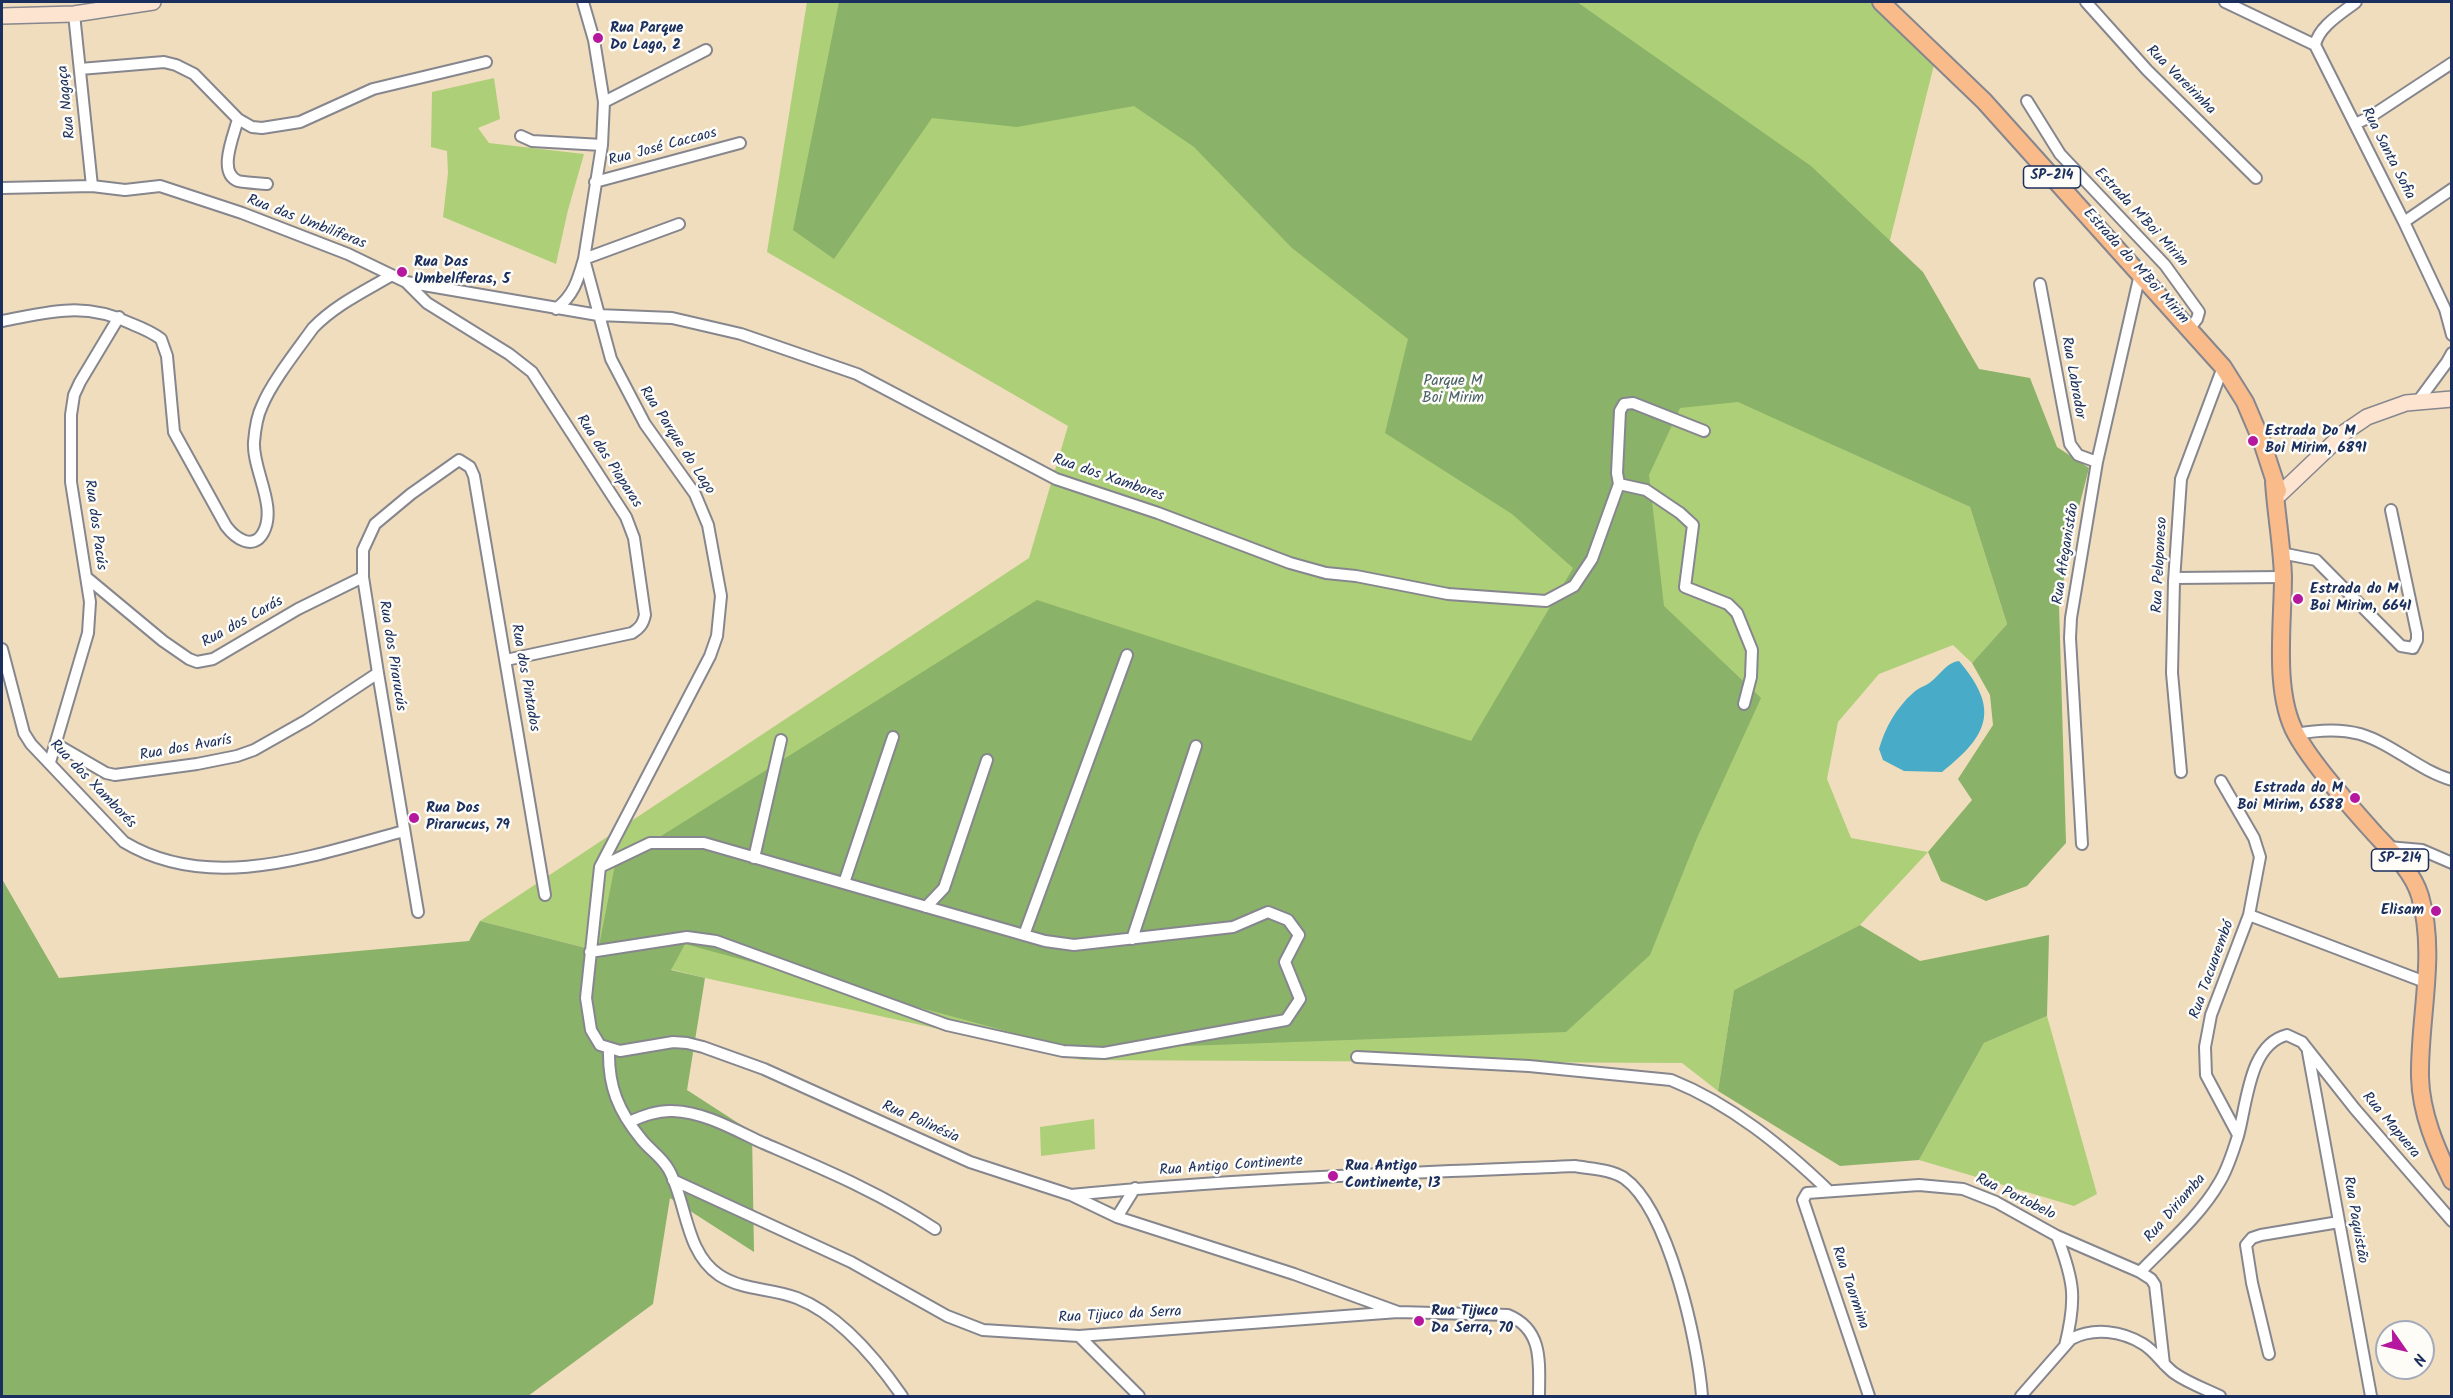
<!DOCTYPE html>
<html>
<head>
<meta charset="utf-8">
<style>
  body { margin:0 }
  #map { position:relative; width:2453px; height:1398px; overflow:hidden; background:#f0ddbd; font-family:Kalam,sans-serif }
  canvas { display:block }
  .frame { position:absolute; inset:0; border:3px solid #1b2f5e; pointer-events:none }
  .north { position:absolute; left:2375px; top:1320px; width:60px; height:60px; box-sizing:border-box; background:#fdfcf7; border:2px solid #a3aaba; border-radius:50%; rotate:124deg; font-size:16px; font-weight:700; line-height:24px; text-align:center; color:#1b2f5e }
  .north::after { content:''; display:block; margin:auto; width:21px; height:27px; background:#b5179e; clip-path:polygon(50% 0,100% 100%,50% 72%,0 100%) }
</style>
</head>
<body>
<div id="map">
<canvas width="2453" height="1398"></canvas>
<div class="frame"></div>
<div class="north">N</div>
</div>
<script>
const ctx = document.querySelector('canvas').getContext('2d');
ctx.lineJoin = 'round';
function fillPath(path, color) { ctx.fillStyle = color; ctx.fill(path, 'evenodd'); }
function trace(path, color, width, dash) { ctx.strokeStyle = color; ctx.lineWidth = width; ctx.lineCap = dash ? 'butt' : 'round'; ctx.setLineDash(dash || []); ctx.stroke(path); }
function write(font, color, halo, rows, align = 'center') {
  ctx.font = font + ' Kalam,sans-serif'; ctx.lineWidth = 5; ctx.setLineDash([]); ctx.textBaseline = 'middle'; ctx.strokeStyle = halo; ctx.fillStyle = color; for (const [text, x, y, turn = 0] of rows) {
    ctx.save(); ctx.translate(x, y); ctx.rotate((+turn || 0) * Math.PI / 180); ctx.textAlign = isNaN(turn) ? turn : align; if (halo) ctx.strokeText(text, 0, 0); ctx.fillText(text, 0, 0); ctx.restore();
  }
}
fillPath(new Path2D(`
  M807,2H1881L1937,53L1838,447L1970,507L2007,624L1972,663L1953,645L1879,674L1838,722L1827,779L1851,838L1928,852L1860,925L1734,990L1718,1091L1682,1063L1082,1060L705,978L480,921L1029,558L1068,426L767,252Z
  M494,78L500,119L478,128L489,143L584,154L568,210L556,264L443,217L448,173L447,151L431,147L432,92Z
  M2047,1016L2097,1194L2074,1206L1919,1160L1984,1043Z
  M1094,1119L1095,1149L1041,1156L1040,1127Z`), '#adcf78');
fillPath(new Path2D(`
  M839,2H1577L1811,166L1923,272L1979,369L2030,378L2057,447L2089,468L2072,534L2059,605L2066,843L2027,886L1986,901L1941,881L1928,852L1972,800L1958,779L1993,725L1990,695L1972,663L2007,624L1970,507L1738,402L1680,408L1649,475L1664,606L1761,698L1697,838L1650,955L1566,1032L1104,1049L1061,1046L685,944L671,970L705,978L687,1090L752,1132L754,1252L670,1198L653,1304L528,1396H2V879L59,978L469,941L480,921L598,951L615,865L1037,600L1471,741L1573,568L1512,514L1385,433L1408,339L1292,248L1194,147L1134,106L1017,127L932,118L834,259L793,230Z
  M1860,925L1920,961L2049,935L2047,1016L1984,1043L1919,1160L1840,1166L1718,1091L1734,990Z`), '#8ab268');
fillPath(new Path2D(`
  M1959,661C2000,709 1989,735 1942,772L1904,771L1883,760L1879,749C1885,728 1896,708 1913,693C1919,687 1927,686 1933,680C1941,673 1948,662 1959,661Z`), '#48abc7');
const street = new Path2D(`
  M583,2L594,40L604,102L602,145L584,259L611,359L645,424L695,494L708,525L721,596L717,636L710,656L600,867L586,998L591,1030L600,1045L620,1051L673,1042L687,1043L703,1047L764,1069L970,1162L1071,1195L1117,1217L1294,1274L1398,1312
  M2086,2L2147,70L2256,178
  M2225,2L2315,45
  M2356,2C2342,13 2319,26 2315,45L2404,222L2445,309L2452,335
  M74,14L92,186
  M80,69L164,62L176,65L194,74L238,119L252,127L262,128L300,122L373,89L486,62
  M2027,101L2060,154L2165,265L2199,312L2197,319L2190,328
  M604,102L706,50
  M238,119C234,135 217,173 238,181C246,183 258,183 267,184
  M2355,124L2370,117L2452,63
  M521,136L532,141L602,145
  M595,182L740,143
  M2,188L92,186L125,190L160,186L242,213L348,254L406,282L598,315L672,318L741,334L857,374L1056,479L1158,513L1290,563L1326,573L1356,576L1448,594L1546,601L1574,586L1592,559L1619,484L1617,473L1620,411L1624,404L1633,403L1704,431
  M2404,222L2452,189
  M406,282L427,303L509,354L532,372L626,517L634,538L645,615C643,624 640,628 632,633L506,660
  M2040,284L2070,444L2078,455L2097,462
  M556,309C574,295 578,280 584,259L679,224
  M2,321C51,312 84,301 132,324C142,328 152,332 161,339L167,356L174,432L226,526C235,538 253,551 263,533C278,507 252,469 254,442C255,430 257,416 262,406C271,383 298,349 313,328C335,305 365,291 392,275
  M2419,400L2447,362L2452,353
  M1619,484L1646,490L1680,513L1693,525L1685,587L1728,604L1737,613L1752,650L1751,677L1744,704
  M2286,554L2316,560L2401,646L2413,648L2417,640V633L2391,510
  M86,577L163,641L189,659L197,662L213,659L298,609L363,577
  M2175,578L2283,577
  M2,649L24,733L31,744L124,842C210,894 315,855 404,831
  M2296,734C2317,730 2338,728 2360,734C2393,744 2418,770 2452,780
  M56,744L106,773L115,775L197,764L237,756L254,750L307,720L378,673
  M50,762L88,633L90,602L71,482V415L74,395L80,382L119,317
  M2181,772L2172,673L2174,581L2181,479L2223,367
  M2221,781L2254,838L2260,857L2249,915L2211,1015L2205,1047L2206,1075L2238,1135
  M2082,844L2070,638L2071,618L2097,462L2140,274
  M2388,847L2422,850L2452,863
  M754,858L781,740
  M844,883L893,737
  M926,907L944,888L987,760
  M418,912L378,673L363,577V550L375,524L411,494L459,460L470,467L474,476L545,895
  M2249,915L2425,982
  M1024,935L1127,655
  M1132,939L1196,746
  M590,952L687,937L716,941L947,1025L1063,1051L1104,1053L1286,1020L1300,999L1285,962L1299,935L1288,920L1268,912L1233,927L1074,945L1045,941L704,843H650L600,867
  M609,1049C608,1086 618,1111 642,1140C651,1151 662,1157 669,1170C687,1203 685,1252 719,1275C743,1291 772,1288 797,1298C840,1315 877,1360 902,1396
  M2308,1052L2371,1396
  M1357,1057L1529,1066L1671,1080C1731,1104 1782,1146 1829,1191
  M629,1122C643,1116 658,1110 673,1111C704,1112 735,1130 763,1143C823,1169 881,1193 935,1229
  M673,1180L851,1262L947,1316L983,1330L1079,1336L1398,1312L1508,1315C1544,1330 1539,1364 1539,1396
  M1071,1195C1238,1178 1407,1173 1575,1166C1591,1169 1610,1169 1624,1178C1669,1210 1698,1343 1702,1396
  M1117,1217L1135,1188
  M2057,1236C2074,1281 2077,1298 2065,1346
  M1079,1336L1139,1396
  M2269,1354L2252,1283L2246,1245L2252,1238L2261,1235L2339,1222
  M2164,1364L2155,1285L2151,1279L2140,1272C2167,1244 2200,1216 2219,1183C2228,1169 2233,1151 2238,1136C2247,1104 2249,1044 2287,1035L2302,1042L2355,1109L2452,1221
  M1869,1396L1803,1200L1807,1193L1919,1185L1963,1189L1996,1202L2057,1236L2140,1272
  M2021,1396L2071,1339C2094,1327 2122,1331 2143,1344C2155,1351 2163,1365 2174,1373C2188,1383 2205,1389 2220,1396`);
const secondary = new Path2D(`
  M2,16L74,14L153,2
  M2280,494L2345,432L2367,417L2406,403L2452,399`);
const primary = new Path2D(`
  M1881,2L1984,101L2223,367L2245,402L2262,442L2278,491
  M2274,482C2276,513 2282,545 2283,577C2283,624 2273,692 2296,734C2313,765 2351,807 2375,834C2392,852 2413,872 2420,896C2437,954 2419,1017 2420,1077C2421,1114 2436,1148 2452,1181`);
trace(street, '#86868e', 14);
trace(secondary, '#86868e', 18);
trace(primary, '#86868e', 20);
trace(street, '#fff', 10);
trace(secondary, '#fde4d1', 15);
trace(primary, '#fabb8b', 16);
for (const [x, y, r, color] of [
  [598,38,6,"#b5179e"],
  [402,272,6,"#b5179e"],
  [2253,441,6,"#b5179e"],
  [2298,599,6,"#b5179e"],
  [2355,798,6,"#b5179e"],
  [414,818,6,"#b5179e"],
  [2436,911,6,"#b5179e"],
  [1333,1176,6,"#b5179e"],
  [1419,1321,6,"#b5179e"]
]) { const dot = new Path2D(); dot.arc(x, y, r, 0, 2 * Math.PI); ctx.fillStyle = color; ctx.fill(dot); trace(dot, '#fdfcf7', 2); }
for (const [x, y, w] of [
  [2052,177,57],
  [2400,860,57]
]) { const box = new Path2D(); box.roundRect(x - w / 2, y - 11, w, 22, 4.5); ctx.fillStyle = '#fdfcf7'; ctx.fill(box); trace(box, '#1b2f5e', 1.5); }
write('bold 14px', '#1b2f5e', null, [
  ["SP-214",2052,177],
  ["SP-214",2400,860]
]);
write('bold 15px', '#1b2f5e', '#fdfcf7', [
  ["Rua Parque",610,29],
  ["Do Lago, 2",610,46],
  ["Rua Das",414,263],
  ["Umbelíferas, 5",414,280],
  ["Estrada Do M",2265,432],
  ["Boi Mirim, 6891",2265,449],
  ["Estrada do M",2310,590],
  ["Boi Mirim, 6641",2310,607],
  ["Estrada do M",2343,789,"right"],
  ["Boi Mirim, 6588",2343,806,"right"],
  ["Rua Dos",426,809],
  ["Pirarucus, 79",426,826],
  ["Elisam",2424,911,"right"],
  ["Rua Antigo",1345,1167],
  ["Continente, 13",1345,1184],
  ["Rua Tijuco",1431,1312],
  ["Da Serra, 70",1431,1329]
], 'left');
write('15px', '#1b2f5e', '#fdfcf7', [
  ["Rua Vareirinha",2180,81,45],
  ["Rua Nagaça",68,102,-96],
  ["Rua José Caccaos",663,148,-15],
  ["Rua Santa Sofia",2387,154,63],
  ["Estrada M'Boi Mirim",2140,218,47],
  ["Rua das Umbilíferas",306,223,21],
  ["Estrada do M'Boi Mirim",2135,267,48],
  ["Rua Labrador",2072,378,80],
  ["Rua Parque do Lago",676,441,57],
  ["Rua das Piaparas",608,462,57],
  ["Rua dos Xambores",1108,479,19],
  ["Rua dos Pacús",94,525,82],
  ["Rua Afeganistão",2067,554,-81],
  ["Rua Peloponeso",2161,565,-87],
  ["Rua dos Carás",243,623,-29],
  ["Rua dos Pirarucús",391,656,81],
  ["Rua dos Pintados",524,678,80],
  ["Rua dos Avarís",186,749,-10],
  ["Rua dos Xamborés",92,785,46],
  ["Rua Tacuarembó",2213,970,-70],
  ["Rua Polinésia",920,1123,24],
  ["Rua Mapuera",2390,1126,50],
  ["Rua Antigo Continente",1231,1167,-4],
  ["Rua Portobelo",2015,1198,26],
  ["Rua Diriamba",2176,1209,-49],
  ["Rua Paquistão",2354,1220,80],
  ["Rua Taormina",1849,1288,71],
  ["Rua Tijuco da Serra",1120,1316,-3]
]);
write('15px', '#475f66', '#fdfcf7', [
  ["Parque M",1453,382],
  ["Boi Mirim",1453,399]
]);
</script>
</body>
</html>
